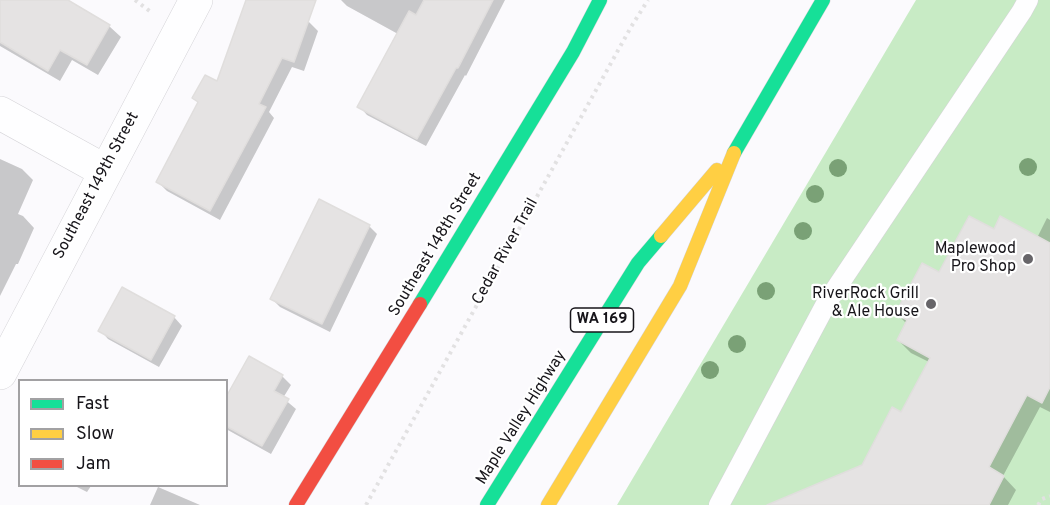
<!DOCTYPE html>
<html>
<head>
<meta charset="utf-8">
<style>
  body { margin:0 }
  #map { position:relative; width:1050px; height:505px; overflow:hidden; background:#fbfafd; font-family:Overpass,sans-serif }
  canvas { display:block }
  .legend { position:absolute; left:18px; top:379px; width:210px; height:108px; box-sizing:border-box; background:#fff; border:2px solid #a2a1a3; margin:0; padding:8px 10px; list-style:none; font-size:18px; color:#17151a }
  .legend li { display:flex; align-items:center; gap:12px; height:30px }
  .legend b { width:30px; border:2px solid #a2a1a3 }
</style>
</head>
<body>
<div id="map">
<canvas width="1050" height="505"></canvas>
<ul class="legend">
<li><b style="height:8px;background:#16e098"></b>Fast</li>
<li><b style="height:8px;background:#ffcf43"></b>Slow</li>
<li><b style="height:8px;background:#f24e42"></b>Jam</li>
</ul>
</div>
<script>
const ctx = document.querySelector('canvas').getContext('2d');
ctx.lineJoin = 'round';
function fillPath(path, color) { ctx.fillStyle = color; ctx.fill(path, 'evenodd'); }
function trace(path, color, width, dash) { ctx.strokeStyle = color; ctx.lineWidth = width; ctx.lineCap = dash ? 'butt' : 'round'; ctx.setLineDash(dash || []); ctx.stroke(path); }
function write(font, color, halo, rows, align = 'center') {
  ctx.font = font + ' Overpass,sans-serif'; ctx.lineWidth = 4.5; ctx.setLineDash([]); ctx.textBaseline = 'middle'; ctx.strokeStyle = halo; ctx.fillStyle = color; for (const [text, x, y, turn = 0] of rows) {
    ctx.save(); ctx.translate(x, y); ctx.rotate((+turn || 0) * Math.PI / 180); ctx.textAlign = isNaN(turn) ? turn : align; if (halo) ctx.strokeText(text, 0, 0); ctx.fillText(text, 0, 0); ctx.restore();
  }
}
fillPath(new Path2D(`
  M916,0H1050V505H617Z`), '#c8ebc5');
fillPath(new Path2D(`
  M0,0H65L109,26L121,37L98,75L72,60L60,81L0,46Z
  M248,0L308,21L318,31L304,71L292,67L269,112L274,118L220,220L167,191L157,181L199,103L194,98L218,84Z
  M341,0H505L466,76L465,75L426,146L367,115L359,106L398,34L347,6Z
  M0,159L22,169L33,180L18,214L23,216L34,228L18,264H16L0,296Z
  M1047,218L1050,220V412L1040,407L1003,476L1016,490L1008,505H815L863,466L902,414L929,362L911,353L898,340L907,324L897,314L940,274L994,231L1037,238Z
  M369,226L377,234L330,332L280,307L272,299Z
  M174,317L182,326L159,367L108,339L100,330Z
  M250,358L282,376L291,385L283,398L296,409L271,454L226,429V400Z
  M75,486H91L87,492Z
  M158,487L200,505H150Z`), '#0003');
const building = new Path2D(`
  M0,0H68L110,25L87,65L60,50L48,71L0,42Z
  M246,0H316L294,62L282,58L259,104L266,107L210,211L156,182L198,102L192,98L205,75L217,81Z
  M424,0H493L458,68H456L417,139L357,107L409,11L416,15Z
  M319,199L370,225L322,324L270,299Z
  M969,216L994,229L1000,216L1050,243V387L1042,403L1027,395L989,467L1004,476L989,505H767L862,465L892,407L901,412L930,358L897,340L907,320L895,314L922,263L939,272Z
  M122,287L175,316L151,360L98,331Z
  M249,356L283,375L274,391L289,399L262,446L226,426V397Z`);
fillPath(building, '#e5e3e3');
trace(building, '#e0dedd', 1.5);
const lane = new Path2D(`
  M719,505L827,302L1022,11L1028,0`);
const street = new Path2D(`
  M0,113L105,171
  M0,373L196,0`);
const fast = new Path2D(`
  M734,153L823,0
  M420,304L573,52L600,0
  M487,505L638,263L661,236`);
const slow = new Path2D(`
  M661,236L717,170
  M548,505L680,286L734,153`);
const jam = new Path2D(`
  M296,505L420,304`);
trace(lane, '#d5d4d8', 21);
trace(street, '#d5d4d8', 34);
trace(fast, '#d5d4d8', 15);
trace(slow, '#d5d4d8', 15);
trace(jam, '#d5d4d8', 15);
trace(new Path2D(`
  M135,0L151,12
  M366,505L631,27L648,0
  M1038,505L1042,499L1050,496`), '#e2e1e2', 4, [3, 4.5]);
trace(lane, '#fefeff', 20);
trace(street, '#fefeff', 33);
trace(fast, '#16e098', 14);
trace(slow, '#ffcf43', 14);
trace(jam, '#f24e42', 14);
ctx.fillStyle = '#7aa176';
for (const [x, y] of [
  [1028,167],
  [838,168],
  [815,194],
  [803,231],
  [766,291],
  [737,344],
  [710,370]
]) { ctx.beginPath(); ctx.arc(x, y, 9, 0, 2 * Math.PI); ctx.fill(); }
for (const [x, y, r, color] of [
  [1028,259,6,"#676569"],
  [931,304,6,"#676569"]
]) { const dot = new Path2D(); dot.arc(x, y, r, 0, 2 * Math.PI); ctx.fillStyle = color; ctx.fill(dot); trace(dot, '#fff', 2); }
for (const [x, y, w] of [
  [602,320,63]
]) { const box = new Path2D(); box.roundRect(x - w / 2, y - 12, w, 24, 4.5); ctx.fillStyle = '#fff'; ctx.fill(box); trace(box, '#17151a', 1.5); }
write('bold 15px', '#17151a', null, [
  ["WA 169",602,320]
]);
write('16px', '#17151a', '#fff', [
  ["Southeast 149th Street",97,186,-62],
  ["Southeast 148th Street",436,245,-59],
  ["Cedar River Trail",506,252,-61],
  ["Maple Valley Highway",522,418,-58]
]);
write('16px', '#17151a', '#fff', [
  ["Maplewood",1016,250],
  ["Pro Shop",1016,268],
  ["RiverRock Grill",919,295],
  ["& Ale House",919,313]
], 'right');
</script>
</body>
</html>
